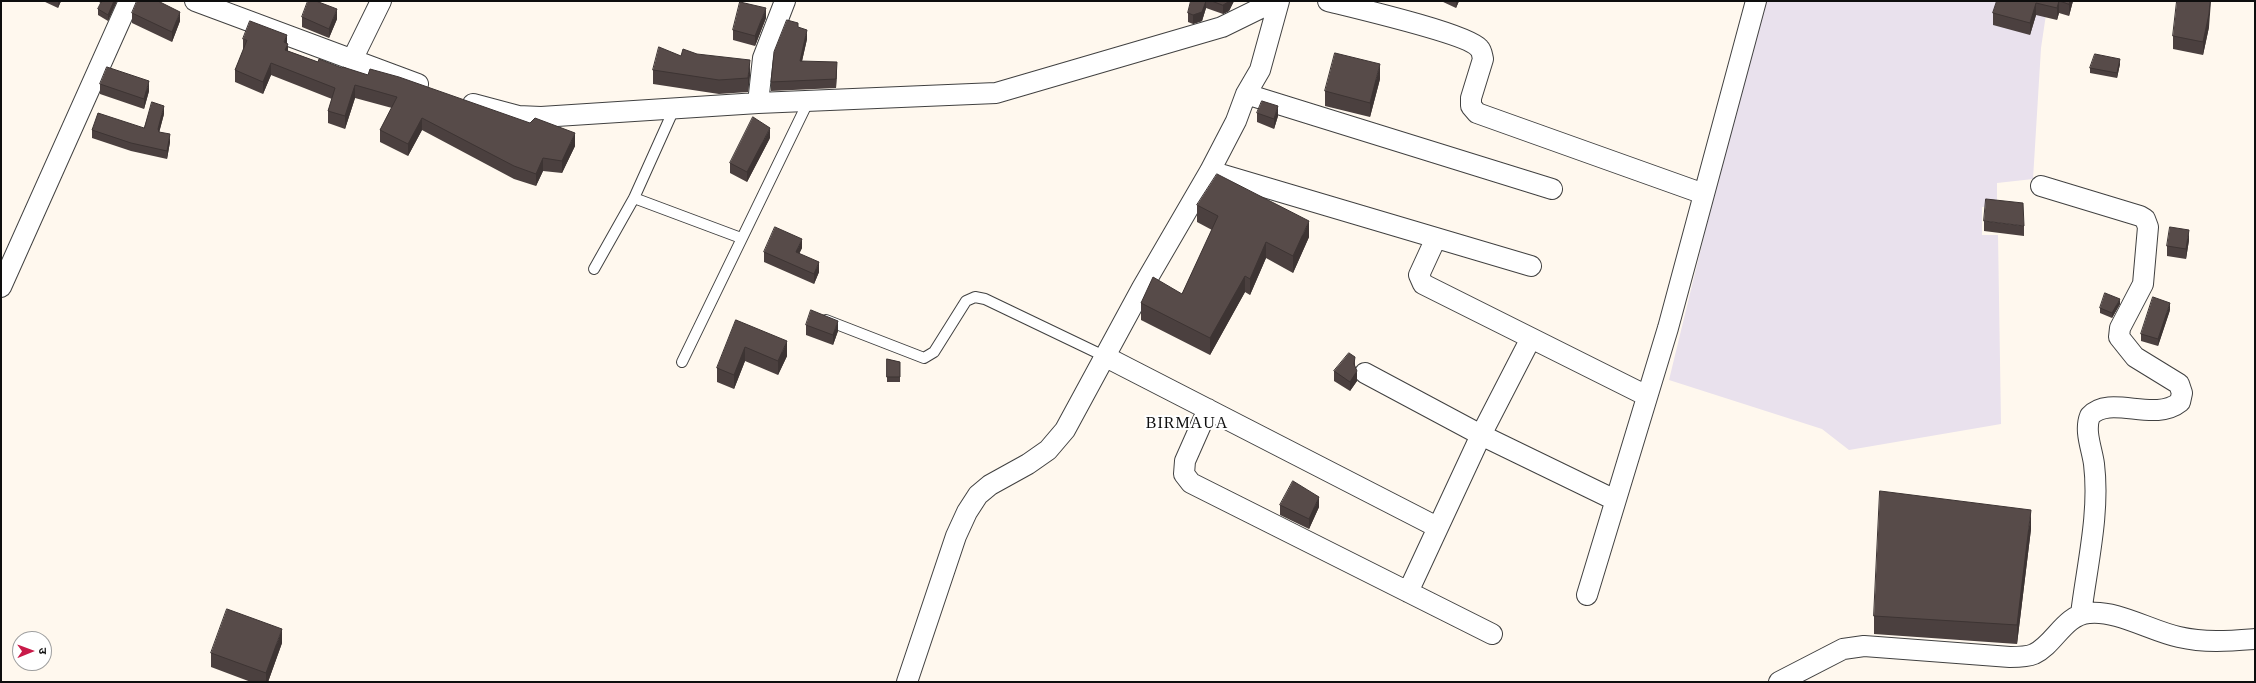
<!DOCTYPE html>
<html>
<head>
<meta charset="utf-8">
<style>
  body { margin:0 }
  #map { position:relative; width:2256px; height:683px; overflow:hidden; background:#fff8ee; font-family:"Times New Roman","Noto Sans Devanagari",serif }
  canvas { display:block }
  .frame { position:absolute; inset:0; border:2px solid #0e0e0e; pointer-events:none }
  .north { position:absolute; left:12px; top:631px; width:40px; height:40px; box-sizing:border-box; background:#fff; border:1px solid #9f9f9f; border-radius:50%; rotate:89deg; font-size:11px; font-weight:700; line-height:16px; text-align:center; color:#0e0e0e }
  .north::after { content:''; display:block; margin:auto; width:14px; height:18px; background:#c91a49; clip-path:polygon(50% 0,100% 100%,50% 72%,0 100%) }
</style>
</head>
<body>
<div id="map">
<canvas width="2256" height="683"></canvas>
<div class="frame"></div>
<div class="north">उ</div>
</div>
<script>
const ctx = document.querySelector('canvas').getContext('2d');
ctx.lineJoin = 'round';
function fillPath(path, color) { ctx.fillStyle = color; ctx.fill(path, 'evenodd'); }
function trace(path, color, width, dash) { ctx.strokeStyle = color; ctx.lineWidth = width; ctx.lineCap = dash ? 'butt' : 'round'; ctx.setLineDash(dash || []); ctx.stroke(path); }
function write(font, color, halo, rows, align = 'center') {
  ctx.font = font + ' "Times New Roman",serif'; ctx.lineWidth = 4; ctx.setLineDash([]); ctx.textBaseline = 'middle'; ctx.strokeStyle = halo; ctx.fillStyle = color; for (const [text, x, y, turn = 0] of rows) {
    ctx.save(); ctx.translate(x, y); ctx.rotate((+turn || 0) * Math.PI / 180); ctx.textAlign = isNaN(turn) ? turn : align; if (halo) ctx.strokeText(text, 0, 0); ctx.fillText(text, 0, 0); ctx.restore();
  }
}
fillPath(new Path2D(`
  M1761,1H2048L2041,48L2033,179L1997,183V206L1982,207V235H1998L2001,424L1849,450L1822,429L1669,380Z`), '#e9e1ed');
const lane = new Path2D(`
  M634,198L741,238
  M594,269L634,198L674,109
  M826,320L924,358L934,352L966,301L975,297L985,299L1104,356
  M682,362L808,102`);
const street = new Path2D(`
  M195,1L418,84
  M1328,1C1352,7 1468,34 1479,48C1482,51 1482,55 1483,59L1471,98V106L1477,113L1704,194
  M352,60L381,1
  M1246,94L1552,189
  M758,103L763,58L785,1
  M473,104L518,116L541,117L758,103L996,93L1222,27L1275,1
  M1210,171L1531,266
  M2041,186L2140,216L2145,219L2148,227L2143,284L2120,328L2119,337L2135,357L2179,384L2182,393L2180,402C2154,423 2110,394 2090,416C2084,431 2092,449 2094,464C2100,513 2087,565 2081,614
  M1436,238L1419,275L1423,284L1647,396
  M1,287L129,1
  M1104,356L1437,527
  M1365,373L1481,435L1615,500
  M1208,409L1185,461L1184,474L1191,483L1492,634
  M1408,592L1481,435L1531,338
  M1587,595L1668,328L1756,1
  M907,682L956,536L967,512L978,495L990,485L1028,464L1048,450L1065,430L1142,288L1210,171L1236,121L1246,94L1260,70L1279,1
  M1779,682L1843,649L1864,646L2010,657C2018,657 2027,657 2034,654C2055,644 2064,615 2089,613C2117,610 2151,631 2179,637C2205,643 2229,641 2255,639`);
trace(lane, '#414141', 12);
trace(street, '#414141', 22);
trace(lane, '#fff', 10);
trace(street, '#fff', 20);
fillPath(new Path2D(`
  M43,1H61L58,8Z
  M97,1H117L108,21L98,15V9L101,3Z
  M1191,1H1234L1229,11L1223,14L1206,8L1202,21L1193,24L1188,22V13Z
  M1237,1H1249L1246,2Z
  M1441,1H1459L1456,8Z
  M1997,1H2073L2069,16L2059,13L2057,20L2036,15L2030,35L1993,25V13Z
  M132,13L180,21L172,42L132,23Z
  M302,17L337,19L329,38L302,27Z
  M766,18L755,46L733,40V30Z
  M798,27L807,39L802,61L837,71L836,88L771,91V82Z
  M2209,27L2203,55L2173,49V36Z
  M243,39L288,51L318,62L342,68L575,146L562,173L543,171L536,186L514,179L422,130L408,156L380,142V130L392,108L355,98L345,129L328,123V111L332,99L271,75L263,94L235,82V70L243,51Z
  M681,56L750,75L748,92L719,94L653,84V70Z
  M2120,64L2117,78L2090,73V68Z
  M1380,79L1370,117L1325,106V91Z
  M100,84L149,91L144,109L100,94Z
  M1257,113L1278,116L1274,129L1257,122Z
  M164,114L159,132L170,142L167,159L131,151L92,138V130L144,128Z
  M770,138L747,182L730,173V163Z
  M1197,205L1309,237L1293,273L1266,258L1250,295L1245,292L1210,355L1141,320V303L1182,294L1212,230L1197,222Z
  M1984,221L2024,226V236L1984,231Z
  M2189,240L2186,259L2167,256V246Z
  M802,248L799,253L819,272L814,284L764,262V252Z
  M2120,304L2112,318L2100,313V308Z
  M2170,310L2158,346L2141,341V334Z
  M736,320L787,356L778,375L745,361L734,389L717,382V368Z
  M806,325L838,331L833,345L806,335Z
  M887,359L900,362V382H887Z
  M1355,367L1357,381L1350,391L1334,381V371Z
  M1280,505L1319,507L1309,529L1280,515Z
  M2031,529L2017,644L1874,634V616Z
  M282,643L268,682H251L211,667V653Z`), '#4b403f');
fillPath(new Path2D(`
  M58,1H61L58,8Z
  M114,1H117L108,21V15Z
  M1206,1V8L1202,21L1193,24V15Z
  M1230,1H1234L1229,11L1223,14V5Z
  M1456,1H1459L1456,8Z
  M2059,1V13L2057,20V8Z
  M2070,1H2073L2069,16V4Z
  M2210,1H2211L2209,27L2203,55V42Z
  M2036,3V15L2030,35V23Z
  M766,8V18L755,46V36Z
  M337,9V19L329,38V29Z
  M180,12V21L172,42V32Z
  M807,30V39L800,70V61Z
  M287,35V47L288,44V56L285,62L284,42Z
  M2120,59V64L2117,78V73Z
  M750,60V75L748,92V78Z
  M837,62V71L836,88V79Z
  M271,63V75L263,94V82Z
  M1380,64V79L1370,117V103Z
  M149,81V91L144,109V99Z
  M355,85V98L345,129V116Z
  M164,106V114L158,137V129Z
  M1278,106V116L1274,129V119Z
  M422,118V130L408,156V144Z
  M770,128V138L747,182V172Z
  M575,133V146L562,173V161Z
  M170,134V142L167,159V151Z
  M543,158V171L536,186V174Z
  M1309,221V237L1293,273V256Z
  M2189,230V240L2186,259V249Z
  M802,239V248L796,261V252Z
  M1266,242V258L1250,295V279Z
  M819,262V272L814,284V274Z
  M1245,276V292L1210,355V338Z
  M2120,299V304L2112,318V313Z
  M2170,303V310L2158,346V339Z
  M838,321V331L833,345V335Z
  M787,341V356L778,375V361Z
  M745,347V361L734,389V375Z
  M1355,357V367L1354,374V364Z
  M1357,371V381L1350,391V382Z
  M1319,497V507L1309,529V519Z
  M2031,510V529L2017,644V625Z
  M282,629V643L268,682H266V673Z`), '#3d3433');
const building = new Path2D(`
  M102,1H114L108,15L98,9Z
  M137,1H158L180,12L172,32L132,13Z
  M308,1H316L337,9L329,29L302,17Z
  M1191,1H1206L1202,12L1193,15L1188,13Z
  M1212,1H1230L1223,5Z
  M1997,1H2059L2057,8L2036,3L2030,23L1993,13Z
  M2060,1H2070L2069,4Z
  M2177,1H2210L2209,14L2203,42L2173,36Z
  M740,2L766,8L755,36L733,30Z
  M787,20L798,23V27L807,30L800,61L837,62L836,79L771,82L774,52Z
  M250,21L287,35L284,42L288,44L285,50L318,62L319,59L342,68L343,67L368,75L370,69L399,77L530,123L535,118L575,133L562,161L543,158L536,174L514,166L422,118L408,144L380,130L397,97L355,85L345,116L328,111L335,88L271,63L263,82L235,70L247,40L243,39Z
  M659,47L681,56L683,49L697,54L750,60L748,78L719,80L653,70Z
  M1335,53L1380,64L1370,103L1325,91Z
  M2095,54L2120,59L2117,73L2090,68Z
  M107,67L149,81L144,99L100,84Z
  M1262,101L1278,106L1274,119L1257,113Z
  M152,102L164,106L158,129L159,132L170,134L167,151L131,143L92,130L98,113L144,128Z
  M753,117L770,128L747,172L730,163Z
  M1217,174L1309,221L1293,256L1266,242L1250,279L1245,276L1210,338L1141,303L1153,277L1182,294L1218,216L1197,205Z
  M1986,199L2023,203L2024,226L1984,221Z
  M775,227L802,239L796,252L819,262L814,274L764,252Z
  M2170,227L2189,230L2186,249L2167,246Z
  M2105,293L2120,299L2112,313L2100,308Z
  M2153,297L2170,303L2158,339L2141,334Z
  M811,310L838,321L833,335L806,325Z
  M736,320L787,341L778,361L745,347L734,375L717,368Z
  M1349,353L1355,357L1354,364L1357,371L1350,382L1334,371Z
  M887,359L900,362V377H887Z
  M1293,481L1319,497L1309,519L1280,505Z
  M1880,491L2031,510L2017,625L1874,616Z
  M227,609L282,629L266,673L211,653Z`);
fillPath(building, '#574b49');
trace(building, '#3d3433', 1);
ctx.letterSpacing = '1px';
write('16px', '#0e0e0e', '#fff', [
  ["BIRMAUA",1187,424]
]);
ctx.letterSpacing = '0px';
</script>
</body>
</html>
